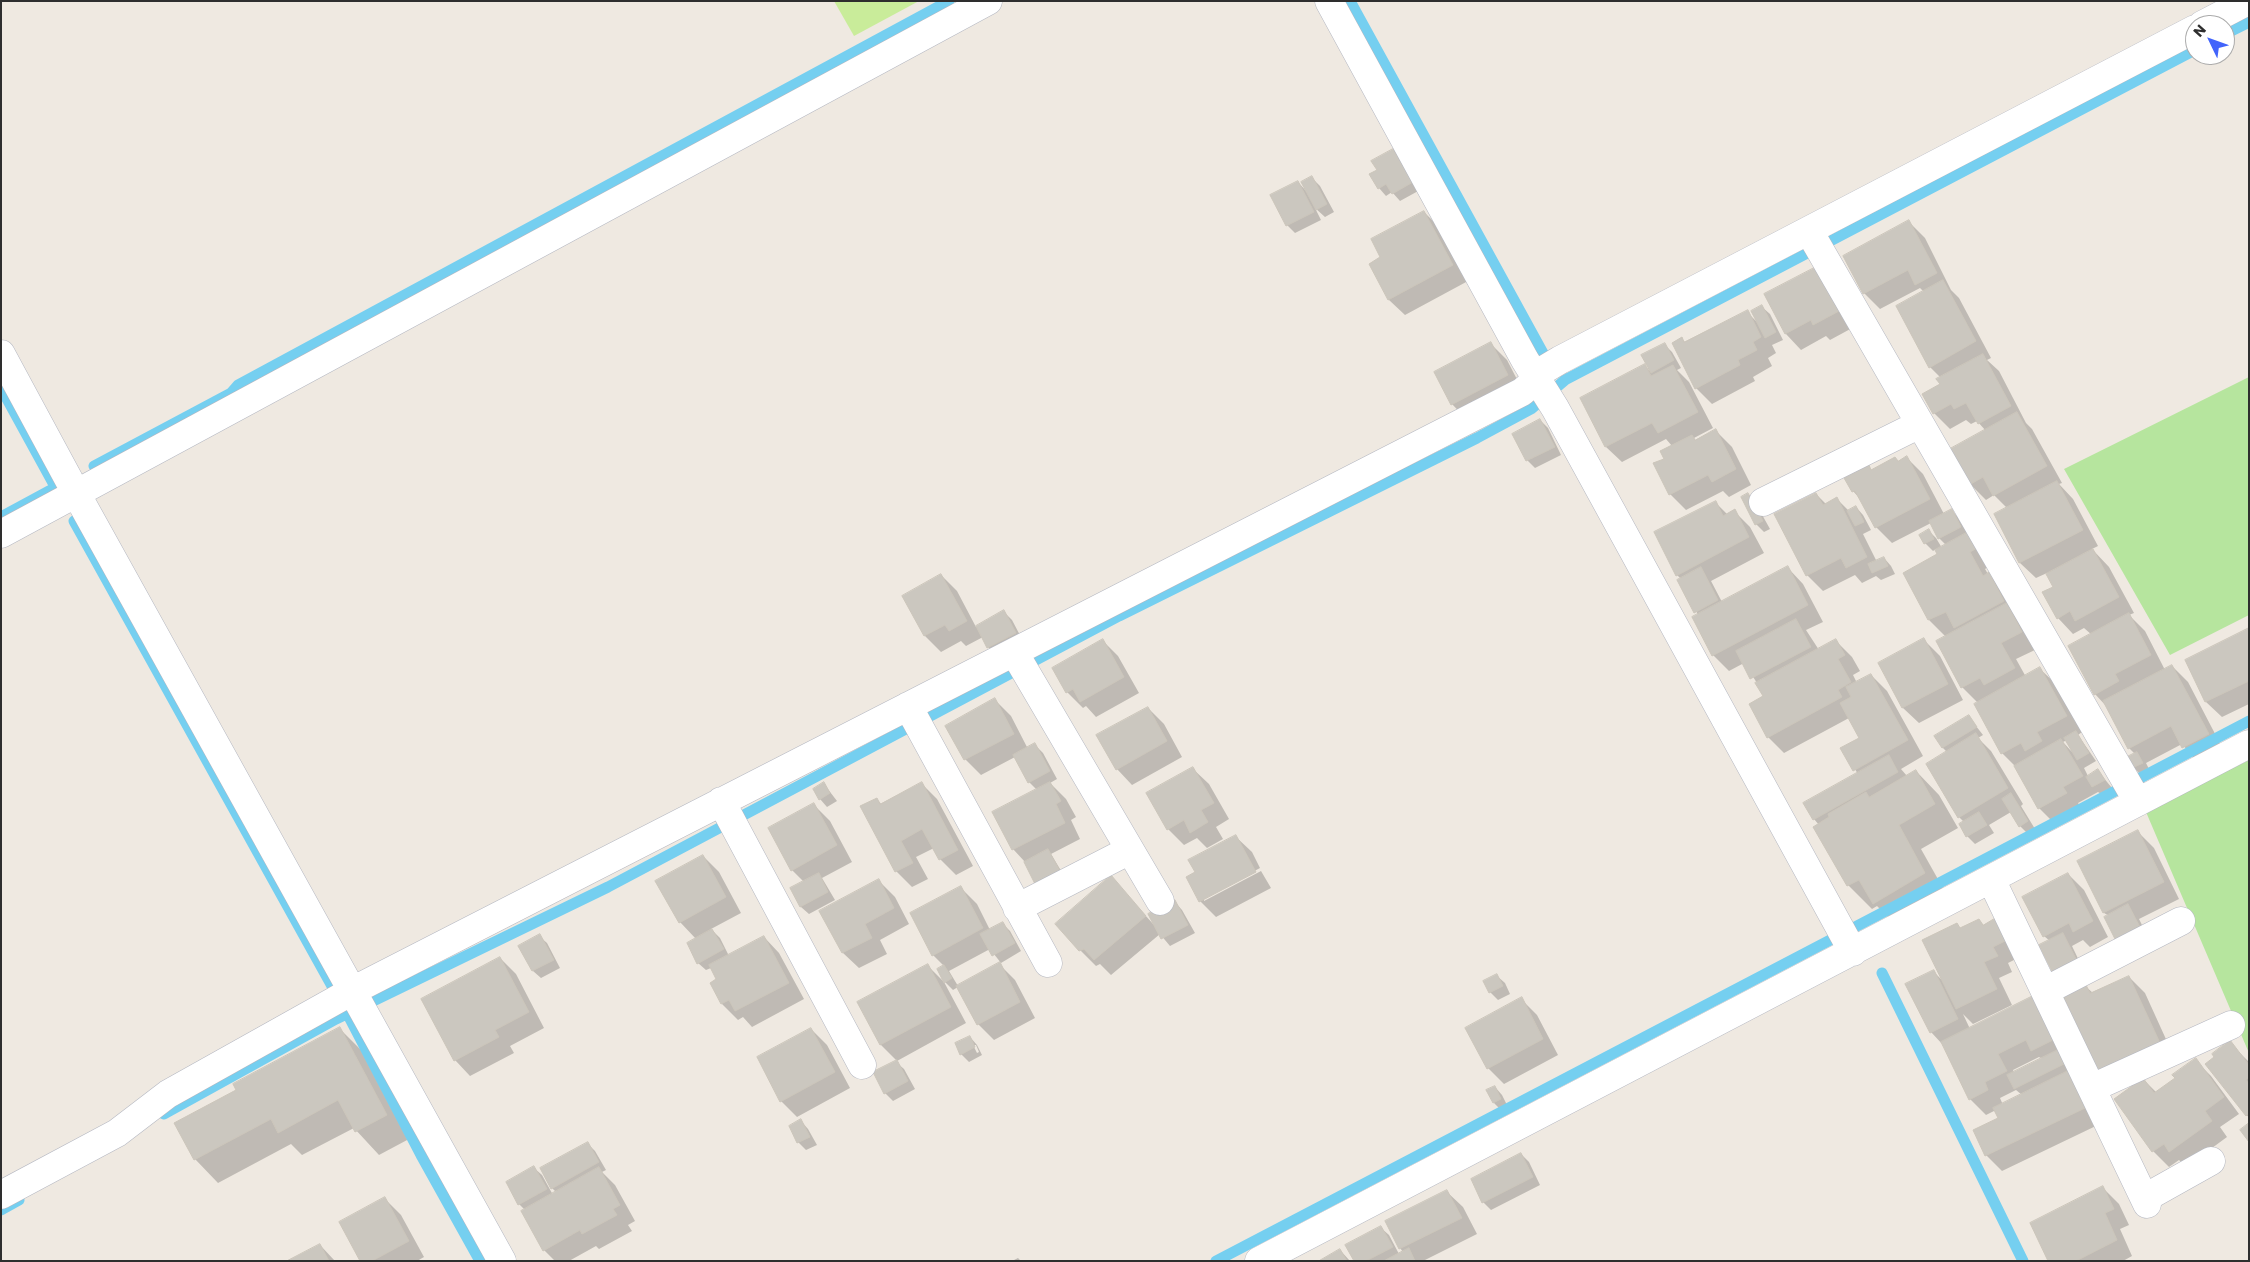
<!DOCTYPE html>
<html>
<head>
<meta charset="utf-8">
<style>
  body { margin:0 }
  #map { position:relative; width:2250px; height:1262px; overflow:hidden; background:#efe9e1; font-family:Poppins,sans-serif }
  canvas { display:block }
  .frame { position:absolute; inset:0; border:2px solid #2e2e2e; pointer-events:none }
  .north { position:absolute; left:2185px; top:15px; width:50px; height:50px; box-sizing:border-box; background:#fff; border:1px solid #ababab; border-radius:50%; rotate:312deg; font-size:14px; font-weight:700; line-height:20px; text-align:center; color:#2e2e2e }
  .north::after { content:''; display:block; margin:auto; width:18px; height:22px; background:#4264fb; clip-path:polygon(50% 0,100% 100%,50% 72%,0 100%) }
</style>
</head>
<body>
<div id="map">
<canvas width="2250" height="1262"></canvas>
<div class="frame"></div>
<div class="north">N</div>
</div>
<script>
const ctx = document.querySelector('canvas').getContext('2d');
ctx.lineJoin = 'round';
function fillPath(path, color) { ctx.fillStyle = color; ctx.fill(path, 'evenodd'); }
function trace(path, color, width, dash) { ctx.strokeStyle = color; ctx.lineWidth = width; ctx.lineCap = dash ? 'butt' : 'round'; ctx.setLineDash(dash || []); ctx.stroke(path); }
fillPath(new Path2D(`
  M2249,377V615L2170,655L2064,469Z
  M2249,760V1053L2146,812Z`), '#b6e59e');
fillPath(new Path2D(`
  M834,1H919L854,36Z`), '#c9ec9a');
fillPath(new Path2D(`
  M1393,150L1401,158L1420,190L1400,201L1392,192L1386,196L1379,188V170Z
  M1312,178L1320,186L1334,212L1325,217L1315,208L1321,220L1295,233L1287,225L1272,195L1298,182L1307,192Z
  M1424,212L1440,228L1468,281L1405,315L1389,300L1370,264L1382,258Z
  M1909,222L1925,238L1951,290L1959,298L1991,358L1987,360L1999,371L2026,423L2032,429L2062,483L2059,484L2073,499L2098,546L2092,549L2109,567L2134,613L2129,615L2145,631L2165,670L2172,666L2188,682L2224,751L2199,764L2182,744L2146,763L2150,771L2141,775L2133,767L2135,754L2129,748L2107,707L2095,694L2092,635L2084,628L2073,634L2058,618L2055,587L2047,573L2036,578L2020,563L1996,515L2008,509L1994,495L1986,500L1970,484L1986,431L1977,421L1971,424L1966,420L1950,429L1934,413L1941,385V378L1930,367L1924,292L1920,288L1880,309L1864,293Z
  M1831,285L1854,327L1830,340L1826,336L1801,350L1786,334L1765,295Z
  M1762,307L1770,314L1783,340L1772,345L1776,353L1768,358L1772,366L1753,377L1755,381L1712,404L1696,388L1682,339L1686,343L1747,312L1757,322Z
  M1491,344L1507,360L1523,391L1467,420L1452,404Z
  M1665,345L1672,352L1681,368L1677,370L1689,382L1713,428L1694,438L1696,441L1716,431L1732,447L1751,485L1729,497L1723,491L1686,510L1670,494L1665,459L1672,446L1666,439L1622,462L1606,447L1645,366L1651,372Z
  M1540,420L1548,428L1561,455L1535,468L1527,460Z
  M1907,458L1923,474L1944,514L1951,510L1959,518L1968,534L1992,565L1985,569L1988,574L2005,590L2037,649L2016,659L2026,677L2040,669L2056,684L2082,732L2078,735L2096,761L2084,768L2088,776L2098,771L2112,788L2101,794L2098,792L2078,803L2082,809L2055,824L2039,808L2017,768L2002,753L1978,703L1962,687L1946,637L1929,620L1905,573L1939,555L1936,549L1933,551L1925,543L1929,531L1936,538L1942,548L1946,545L1939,538L1931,523L1892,543L1876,527L1861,500L1853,491L1868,467L1872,471ZM2067,740L2072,752L2063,742Z
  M1748,494L1755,502L1770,529L1764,532L1756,524Z
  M1816,494L1827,505L1837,499L1849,511L1856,507L1863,515L1871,530L1863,534L1877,562L1884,558L1891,566L1895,574L1881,580L1876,576L1862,583L1855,575L1823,591L1807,575Z
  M1715,502L1728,515L1734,511L1750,527L1764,553L1711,581L1722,602L1788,568L1803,584L1823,622L1806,630L1819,650L1836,641L1852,657L1860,671L1853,675L1857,683L1871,675L1887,691L1923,756L1901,769L1907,776L1916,771L1939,795L1958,828L1921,849L1948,897L1897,926L1877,906L1872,909L1848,885L1815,827L1819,825L1814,819L1858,774L1842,749L1861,738L1849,718L1784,753L1768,737L1764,697L1757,683L1744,663L1729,671L1713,655L1698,615L1681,579L1677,575Z
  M941,575L957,591L976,627L1004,612L1012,620L1023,641L996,655L988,647L983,637L966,646L961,641L941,652L925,636L903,596Z
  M2249,629V704L2222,717L2206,702L2186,661Z
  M1102,640L1118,656L1139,693L1096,717L1086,706L1083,708L1067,692L1054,668Z
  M1924,640L1940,656L1963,700L1919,723L1903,708L1880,664Z
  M995,700L1011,716L1028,749L1035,745L1043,753L1057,779L1050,783L1066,799L1076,817L1071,820L1080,839L1051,854L1066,879L1025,862L1013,849L1037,790L1029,782L1015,757L981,775L965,759Z
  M1148,708L1164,724L1182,757L1132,785L1117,769Z
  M1969,717L1983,735L1978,738L1991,751L2023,804L2021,806L2035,829L2028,834L2020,826L2011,812L1989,825L1994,833L1975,844L1967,836L1960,824L1964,822L1959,817L1947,752L1942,747Z
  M1193,769L1209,784L1229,819L1216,827L1223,839L1207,848L1197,838L1184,845L1168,829Z
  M921,783L937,799L973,866L956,875L940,859L934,848L916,857L928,879L912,887L896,871L877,799L882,805Z
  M824,784L837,801L827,807L820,799Z
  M814,805L830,821L852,862L822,878L835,900L809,914L801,907L792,888L804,882L792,870Z
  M2138,832L2154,848L2179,899L2139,919L2148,937L2104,913L2078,862Z
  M1236,837L1252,852L1260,868L1204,898V901L1261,871L1271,888L1216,917L1200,901L1188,877L1197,873Z
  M703,856L719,872L741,913L711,929L720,938L729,956L764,937L779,953L804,999L752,1027L743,1017L738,1020L722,1004L711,983L718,980L711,968L706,970L698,963L696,939L680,922Z
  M2068,874L2084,890L2108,937L2090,947L2083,940L2072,946L2083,969L2044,936Z
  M1111,877L1154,925L1175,902L1182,910L1195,933L1170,946L1160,934L1111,975L1100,964L1096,966L1080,950Z
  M879,881L895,897L909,924L880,940L887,954L859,968L843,953L821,912Z
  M961,888L977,904L990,930L1002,923L1010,931L1021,951L1001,963L990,949L949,971L958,986L999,964L1015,980L1035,1018L994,1040L978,1024L958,987L953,990L945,982L944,966L933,955Z
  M1979,920L1984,926L1995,920L2022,956L2008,963L2012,972L1999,978L2012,1005L1973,1024L1963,1014L1970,1029L2033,997L2084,1089L2100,1124L2002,1171L1986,1155L2000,1118L1996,1110L1986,1115L1970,1099L1943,1045L1931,1032L1933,971L1944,982L1957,925L1961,929ZM2039,1057L2042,1059L2014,1073L2013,1070ZM2016,1090L2022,1095L2003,1105L2000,1098Z
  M539,936L547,943L560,968L541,978L533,971L520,946Z
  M500,958L516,974L544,1028L510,1046L514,1053L470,1076L455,1060Z
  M928,966L944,982L966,1023L897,1061L881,1045L859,1003Z
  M1497,976L1505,983L1510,994L1498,1000L1490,992L1485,982Z
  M2129,977L2145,993L2175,1059L2115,1087L2085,986L2093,993Z
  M1521,999L1537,1015L1558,1055L1504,1084L1488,1068Z
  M340,1029L363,1052L409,1139L379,1155L354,1128L302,1155L291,1144L218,1183L195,1159L238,1091Z
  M811,1029L827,1045L850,1088L797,1117L781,1101L758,1058Z
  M970,1037L977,1045L982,1055L969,1062L961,1054ZM973,1045H976L979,1052L977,1053Z
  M2229,1042L2249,1062V1117L2246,1115Z
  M2195,1060L2211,1076L2239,1114L2220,1127L2227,1137L2186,1167L2179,1160L2169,1167L2153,1151L2143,1079L2157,1093L2177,1079Z
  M896,1062L904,1069L915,1089L893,1101L885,1093Z
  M1495,1087L1502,1095L1508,1107L1501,1110L1494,1103L1488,1091Z
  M801,1121L808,1129L817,1145L806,1150L798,1142L790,1127Z
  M587,1143L595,1151L606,1170L602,1172L615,1185L635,1221L628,1225L632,1231L599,1249L596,1246L569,1261H555L544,1250L525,1210L519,1204L534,1168L542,1175L553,1195L557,1193L552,1188Z
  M1521,1154L1529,1162L1540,1185L1491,1210L1483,1202Z
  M2103,1188L2119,1204L2129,1225L2120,1229L2132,1256L2123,1261H2050Z
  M1447,1192L1463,1207L1477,1234L1423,1261H1355L1381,1228L1389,1235L1399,1254L1403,1252L1400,1248Z
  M385,1199L401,1215L424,1257L417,1261H361Z
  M320,1245L335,1261H289Z
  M1340,1250L1350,1261H1321Z
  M1018,1258L1021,1261H1012Z`), '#0003');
trace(new Path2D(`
  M1350,1L1550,366
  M2225,34L2249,22
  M1,388L57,490
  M94,466L231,393L238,385L949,1
  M1,517L60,485
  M74,521L347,1013L421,1155L480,1261
  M1882,973L2023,1261
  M164,1114L336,1019L608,887L1119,616L1477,438L1531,409L1565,380L2195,50
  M1,1210L19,1200
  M1216,1261L2249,721`), '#75cff0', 11);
const building = new Path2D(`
  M1393,149L1413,182L1392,194L1386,184L1378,189L1369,174L1377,170L1371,161Z
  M1312,176L1327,204L1316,210L1301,182Z
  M1298,181L1314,212L1286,226L1270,195Z
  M1424,211L1453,265L1388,300L1369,264L1380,257L1371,239Z
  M1909,220L1937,273L1915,285L1908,270L1863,294L1843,256Z
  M1816,267L1839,311L1813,325L1811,320L1785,334L1764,294Z
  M1943,280L1976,341L1929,368L1896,306Z
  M1762,305L1776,332L1765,338L1751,311Z
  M1748,310L1761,337L1753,342L1757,350L1738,360L1740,365L1695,389L1672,343L1682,337L1684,342Z
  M1491,342L1508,375L1451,405L1434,372Z
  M1665,343L1674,360L1651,373L1641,355Z
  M1983,354L2011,406L1978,424L1966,403L1954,409L1951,404L1933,414L1922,394L1940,384L1936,379Z
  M1645,364L1651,376L1673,365L1698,412L1658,433L1652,423L1605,447L1580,398Z
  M2017,412L2047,466L1993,496L1983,477L1969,485L1950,449Z
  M1540,419L1555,447L1526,461L1512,434Z
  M1716,429L1736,469L1712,482L1708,475L1669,495L1653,463L1664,459L1660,451L1692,435L1695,440Z
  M1907,456L1930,499L1875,528L1855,491L1852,492L1844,478L1869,465L1871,470L1895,457L1898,461Z
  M2057,481L2083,530L2019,563L1994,514Z
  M1748,493L1763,521L1755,525L1741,497Z
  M1816,493L1823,505L1837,497L1867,557L1846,568L1841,558L1806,576L1774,514Z
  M1716,501L1723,516L1735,509L1749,537L1676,576L1654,532Z
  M1856,506L1864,522L1855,526L1847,511Z
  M1952,509L1961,527L1938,539L1929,521Z
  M1929,529L1934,539L1924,544L1919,535Z
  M1968,532L1977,548L1970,552L1983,576L1989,572L2004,601L1954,628L1946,612L1928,620L1903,573L1937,554L1935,550Z
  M2093,549L2119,597L2075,621L2070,611L2057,619L2042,592L2053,587L2046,574Z
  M1884,557L1888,566L1872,573L1868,564Z
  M1788,566L1808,605L1712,656L1692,617Z
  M1701,567L1718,600L1694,613L1677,580Z
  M941,574L967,621L949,631L945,625L924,636L902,596Z
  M2007,603L2022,632L2001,643L2015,668L1984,685L1980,678L1961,688L1936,641Z
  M1004,610L1016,633L987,648L976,626Z
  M2129,613L2151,655L2115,674L2119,681L2094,695L2068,646Z
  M1796,619L1811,647L1750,679L1736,651Z
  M2249,628V681L2205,702L2185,660Z
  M1924,638L1948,684L1902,708L1878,663Z
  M1103,639L1124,677L1080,702L1073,689L1066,693L1052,668Z
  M1836,639L1845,655L1838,659L1851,682L1838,690L1842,697L1767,738L1749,704L1763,696L1755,683Z
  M2172,665L2209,734L2182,748L2171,726L2128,749L2103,701Z
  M2040,667L2067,716L2037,732L2042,741L2025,751L2021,743L2001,754L1974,704Z
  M1871,674L1908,740L1853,771L1840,748L1859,738L1840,703L1851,697L1846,687Z
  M995,698L1014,734L964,760L945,726Z
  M1148,707L1167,741L1116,770L1096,735Z
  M1969,715L1977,727L1942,748L1934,736Z
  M2076,731L2089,753L2077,760L2064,738Z
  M1976,733L2008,788L1958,818L1926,764Z
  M2061,739L2083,776L2063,787L2067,793L2038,809L2014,766Z
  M1035,743L1050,771L1028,783L1013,755Z
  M2137,752L2143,763L2132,768L2127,757Z
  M1889,755L1898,772L1813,820L1803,803Z
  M1193,767L1214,803L1201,810L1208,822L1190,833L1184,820L1167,830L1146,793Z
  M2098,769L2105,780L2092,787L2086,777Z
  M1916,770L1935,804L1899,825L1925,873L1873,904L1859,880L1847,886L1813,827L1829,817L1828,814L1866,792L1869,797Z
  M824,782L830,793L819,800L813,789Z
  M922,782L958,850L939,860L922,829L901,841L913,863L895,872L860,806L877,798L880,804Z
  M1050,782L1061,801L1056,804L1065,823L1012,850L992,812Z
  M2011,793L2028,821L2019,827L2002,799Z
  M814,803L837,845L791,871L768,828Z
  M1979,812L1987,825L1966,837L1959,824Z
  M2138,830L2164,882L2103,913L2077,861Z
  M1236,835L1256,872L1199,902L1186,877L1195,872L1188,860Z
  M1048,849L1060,871L1035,884L1024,862Z
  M703,855L726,897L679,923L655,881Z
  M819,873L828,892L800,907L790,888Z
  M2068,873L2093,921L2073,932L2069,923L2043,937L2022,897Z
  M1111,875L1146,916L1094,960L1084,949L1079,951L1055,924Z
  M879,879L894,908L865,924L872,938L842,953L819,911Z
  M961,886L983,928L932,956L910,913Z
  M1175,900L1188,925L1161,939L1148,914Z
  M2128,904L2141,929L2116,941L2104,917Z
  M1996,918L2007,940L1993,947L1998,956L1984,962L1997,989L1956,1009L1922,940L1957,923L1960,928L1979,919L1983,925Z
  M1003,922L1015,943L992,956L980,934Z
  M712,929L724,949L697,964L687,943Z
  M2063,933L2077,961L2053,973L2039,945Z
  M540,934L554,960L532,971L518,946Z
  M764,936L789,983L735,1011L729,1000L721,1004L710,983L716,979L709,965Z
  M500,957L529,1012L495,1030L499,1037L454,1061L421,999Z
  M1000,962L1020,1002L977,1025L956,986Z
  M928,964L951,1007L880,1045L857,1002Z
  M944,965L952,978L944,983L937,969Z
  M1934,970L1958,1019L1930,1033L1905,984Z
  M1497,974L1503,986L1489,993L1483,981Z
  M2129,976L2160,1043L2098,1071L2063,995L2086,985L2090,993Z
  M2033,996L2055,1039L2031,1051L2026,1040L1998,1054L2007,1071L1985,1082L1988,1090L1969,1100L1941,1042Z
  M1522,997L1543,1039L1487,1069L1465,1028Z
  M340,1027L387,1115L355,1132L338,1100L278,1133L271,1119L194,1160L174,1123L236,1090L233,1084Z
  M811,1028L835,1072L780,1102L757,1057Z
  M970,1036L975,1047L960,1055L955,1043Z
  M2230,1040L2249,1065V1077L2246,1080L2249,1084V1113L2246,1116L2205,1064L2214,1057L2212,1054Z
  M2058,1050L2064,1064L2014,1089L2007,1075Z
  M2196,1058L2224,1097L2205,1111L2212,1121L2169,1152L2164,1144L2152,1152L2114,1099L2143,1078L2154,1093L2175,1078L2172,1075Z
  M897,1060L908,1081L884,1094L873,1072Z
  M2068,1071L2085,1108L1985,1156L1973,1130L1998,1118L1993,1108Z
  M1495,1086L1501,1099L1493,1103L1486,1090Z
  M801,1119L810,1137L797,1143L789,1126Z
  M2249,1123V1142L2240,1130Z
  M588,1142L599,1162L551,1189L540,1168Z
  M1521,1153L1533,1177L1482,1203L1471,1179Z
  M534,1166L547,1189L518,1205L506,1182Z
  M599,1167L620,1205L613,1209L617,1215L582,1234L580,1230L543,1251L521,1211Z
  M2103,1186L2114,1209L2105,1213L2117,1240L2076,1261H2048L2030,1223Z
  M1447,1190L1462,1218L1399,1249L1385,1221Z
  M385,1197L409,1241L372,1261H360L339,1222Z
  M1381,1226L1393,1247L1366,1261H1354L1345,1245Z
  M320,1244L329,1261H287Z
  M1409,1248L1415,1261H1384Z
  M1340,1249L1347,1261H1319Z`);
fillPath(building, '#cbc7bf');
trace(building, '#cbc5ba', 1);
const minor = new Path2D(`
  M1329,1L1525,360L1555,408L1853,952
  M2202,25L2248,1
  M1809,231L2138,802
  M1,354L76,493L502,1261
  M1535,375L1560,360L2195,29
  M1763,502L1920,424
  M1,534L988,1
  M1014,652L1160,901
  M908,706L1048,963
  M721,801L862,1065
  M1991,879L2147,1204
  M1017,908L1130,850
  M2045,991L2181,921
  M2092,1088L2231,1025
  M1,1195L117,1133L168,1094L354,990L1522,392L1537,379
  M2145,1198L2211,1161
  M1259,1261L2249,744`);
trace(minor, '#b4b7c1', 29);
trace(minor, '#fff', 28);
</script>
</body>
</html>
